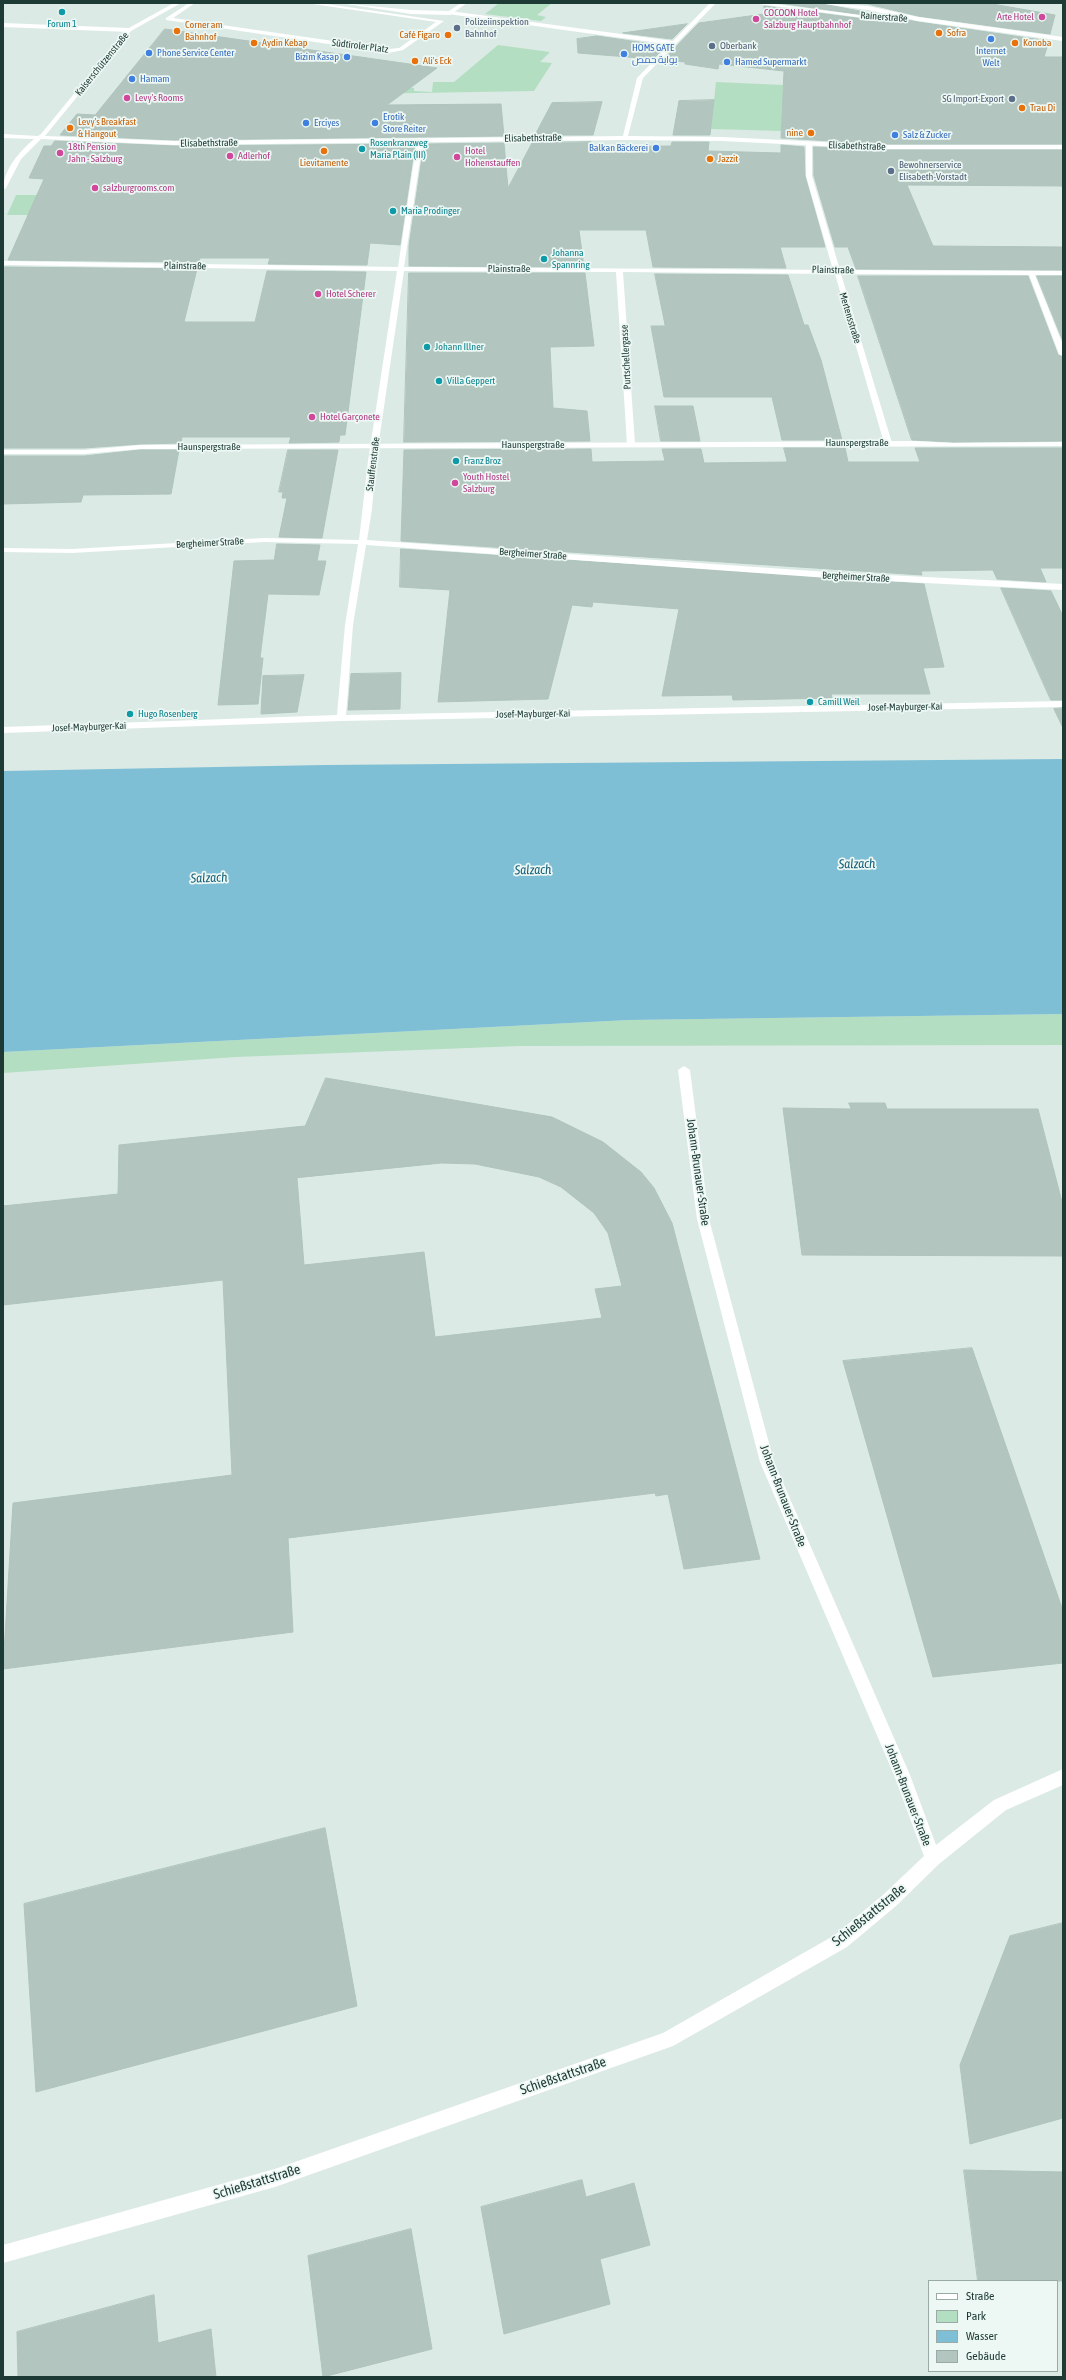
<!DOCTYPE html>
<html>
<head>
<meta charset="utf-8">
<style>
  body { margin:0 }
  #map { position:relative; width:1066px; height:2380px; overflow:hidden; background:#dceae5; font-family:"Asap Condensed",sans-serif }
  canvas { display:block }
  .frame { position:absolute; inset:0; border:4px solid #1d3a35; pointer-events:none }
  .legend { position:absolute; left:928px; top:2280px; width:130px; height:92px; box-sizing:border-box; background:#edf7f3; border:1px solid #9aaba7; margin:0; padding:5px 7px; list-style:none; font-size:12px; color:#1d3a35 }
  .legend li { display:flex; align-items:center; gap:8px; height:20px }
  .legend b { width:20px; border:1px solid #9aaba7 }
</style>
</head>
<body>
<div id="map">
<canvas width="1066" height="2380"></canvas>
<div class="frame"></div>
<ul class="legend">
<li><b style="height:5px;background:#fff"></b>Straße</li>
<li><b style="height:11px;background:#b3dec2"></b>Park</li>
<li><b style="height:11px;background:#7fbfd5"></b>Wasser</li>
<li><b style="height:11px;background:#b2c5be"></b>Gebäude</li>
</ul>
</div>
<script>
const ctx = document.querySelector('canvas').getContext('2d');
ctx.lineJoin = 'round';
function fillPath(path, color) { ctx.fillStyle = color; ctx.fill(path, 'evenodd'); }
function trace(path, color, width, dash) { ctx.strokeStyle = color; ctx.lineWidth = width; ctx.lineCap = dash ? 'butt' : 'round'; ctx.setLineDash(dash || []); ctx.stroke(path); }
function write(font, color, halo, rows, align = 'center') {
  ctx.font = font + ' "Asap Condensed",Cairo,sans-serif'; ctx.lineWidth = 3.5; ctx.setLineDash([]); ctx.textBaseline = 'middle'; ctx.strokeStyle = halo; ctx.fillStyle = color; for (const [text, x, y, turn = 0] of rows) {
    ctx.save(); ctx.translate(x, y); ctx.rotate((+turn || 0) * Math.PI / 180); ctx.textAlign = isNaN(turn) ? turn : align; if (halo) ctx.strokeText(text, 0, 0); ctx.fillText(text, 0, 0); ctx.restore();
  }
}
fillPath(new Path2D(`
  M499,3H552L537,15L546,17L541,21L485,14Z
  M498,45L550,52L540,62L552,63L534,91L302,95L381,83L414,88V91L432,92L433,82H454Z
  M716,82L783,85L781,131L711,129Z
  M16,195H43L41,215H7Z
  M1063,1014V1045L520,1046L236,1057L3,1073V1052L629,1020Z`), '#b3dec2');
fillPath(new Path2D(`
  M1063,759V1014L629,1020L3,1052V771L324,765Z`), '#7fbfd5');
const building = new Path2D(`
  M779,3H817L918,22L1049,41L1044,57H1063V144H883L781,138L784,71L719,64L718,69L685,64V62L663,60L699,23L764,14V6L887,22L891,19Z
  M843,3H987L1055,15L1050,34L918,16L868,4Z
  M687,24L672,39L623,33Z
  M165,29L437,68L387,105L501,104L504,136L174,140L60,135L77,114L95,115Z
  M597,36L666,46L653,59L578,53L577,39Z
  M714,100L710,135H673L679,101Z
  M602,102L593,135H535L552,103Z
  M55,141L174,146L415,144L400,245L370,243L367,265L268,264L270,258H200L199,262L8,260L44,179L29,178L44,146H51Z
  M591,142L589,147L671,146L672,142H709L708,151L781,153V145L804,147L805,176L825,247H780L786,268L653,267L646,230H579L584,267L409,266V246L424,144L504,143L508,188L532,143Z
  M814,147L883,150H1063V186L907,185L933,246L1063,247V270L856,269L848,247H835L814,176Z
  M5,267L197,269L184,322H255L267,271L366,272L345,435H340L339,442L289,443L291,437H182L181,443L140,444L84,448H3V272Z
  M409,273H585L594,346L550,347L553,408L587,411L590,441L404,442Z
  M655,274L788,275L804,325H808L821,360L842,440H782L772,397H664L651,326H665Z
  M858,276H1028L1058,355L1063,357V441L953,442L912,440Z
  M1037,276H1063V341Z
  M655,406H693L700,441H661Z
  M784,448H845L848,462H920L915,448H1063V568H1040L1046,582L997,579L993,570L921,571L922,575L401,541L404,450L591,449L592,462L665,461L662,449H701L704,463L787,462Z
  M140,450H179L171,494L83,495L81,502L3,504V456H84Z
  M288,450H338L322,538L279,537L287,498H282L283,492H279Z
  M277,544L320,545L317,561H326L319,595L268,594L260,658H263L258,704L218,705L234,561L274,560Z
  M401,549L924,584L944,667L923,668L930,694H831L832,698L733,700L732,695L662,696L679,609L593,602L592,607L572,605L548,699L438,702L450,590L400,587Z
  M1001,588L1051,591L1063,616V700H1051Z
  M401,673L400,709L348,710L351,674Z
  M304,675L297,712L261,714L263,676Z
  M1063,708V728L1054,709Z
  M326,1078L552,1117L603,1142L641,1172L654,1188L672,1223L760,1559L684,1569L668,1494L656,1496L655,1493L288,1538L293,1632L3,1669L13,1503L232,1475L223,1280L3,1305V1206L118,1194L119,1145L305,1126ZM442,1163L475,1164L539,1177L561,1187L594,1213L608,1233L622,1286L595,1289L602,1318L435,1337L424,1252L304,1265L297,1178Z
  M849,1103H885L887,1109H1038L1063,1206V1256L802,1255L783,1108L851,1109Z
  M972,1348L1063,1611V1663L933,1677L843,1361Z
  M325,1828L357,2006L36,2092L24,1904Z
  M1063,1923V2118L970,2144L960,2065L1010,1936Z
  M964,2170L1063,2172V2281H978Z
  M582,2180L586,2197L634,2183L650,2245L600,2259L610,2304L504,2334L481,2207Z
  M411,2229L432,2349L323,2377L308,2256Z
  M154,2295L158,2343L211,2329L216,2377H18L17,2332Z`);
fillPath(building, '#b2c5be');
trace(building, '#afc4bd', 1);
fillPath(new Path2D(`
  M189,3H195L173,18L389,49L399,48L436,22L306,3H320L444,21L403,50L389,53L166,20V18Z`), '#fff');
fillPath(new Path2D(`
  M450,11L673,41L676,43L673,45L448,14Z
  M3,23L129,28L132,30L129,32L3,27Z
  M420,138L423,140L404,267L833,270L806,176V145L809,143L812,145V176L840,270L1063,271V275H1035L1063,345V356L1059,354L1029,275L841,274L892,443L888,445L884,443L835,274L623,272L635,444L631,446L627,444L616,272L404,271L376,461L372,509L367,540L828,572L1063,584V590L828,578L366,545L353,625L346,715L1063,701V707L341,721L3,733V727L337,715L345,625L358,544L264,542L72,553L3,552V548L72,549L264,538L359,540L368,461L397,271L3,265V261L398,267L417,140Z
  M684,1066L690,1070L709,1219L774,1462L910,1775L936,1845L994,1800L1063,1769V1785L1006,1810L939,1864L896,1906L847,1947L673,2046L275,2187L3,2263V2245L275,2169L663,2033L835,1935L884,1894L924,1856L894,1775L760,1462L697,1219L678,1070Z`), '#fff');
fillPath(new Path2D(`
  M174,3H181L131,31L45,136L174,141L623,136L637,78L710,3H716L643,78L628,136L722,137L883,145H1063V149H883L722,141L625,140L174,145L41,139L21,159L6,188L3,190C3,170 20,151 34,139L3,138V134L38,136L41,134L127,29Z
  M340,3L411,10L449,11L461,3H467L450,15L411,14Z
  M751,3H767L890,19L887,21Z
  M818,3L868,6L918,17L1063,37V41L918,21L868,10Z
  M915,441L953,443L1063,442V446L140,449L84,454H3V450H84L140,445Z`), '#fff');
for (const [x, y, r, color] of [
  [62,12,4,"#0f9aa8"],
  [1042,17,4,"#d1479c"],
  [756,19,4,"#d1479c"],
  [457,28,4,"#5c6f8a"],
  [177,31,4,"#e8710a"],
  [939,33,4,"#e8710a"],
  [448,35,4,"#e8710a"],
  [991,39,4,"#3f7fe0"],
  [254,43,4,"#e8710a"],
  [1015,43,4,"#e8710a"],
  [712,46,4,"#5c6f8a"],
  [149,53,4,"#3f7fe0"],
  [624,54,4,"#3f7fe0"],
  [347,57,4,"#3f7fe0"],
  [415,61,4,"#e8710a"],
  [727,62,4,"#3f7fe0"],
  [132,79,4,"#3f7fe0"],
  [127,98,4,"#d1479c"],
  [1012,99,4,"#5c6f8a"],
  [1022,108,4,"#e8710a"],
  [306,123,4,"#3f7fe0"],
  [375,123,4,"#3f7fe0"],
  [70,128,4,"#e8710a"],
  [811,133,4,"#e8710a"],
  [895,135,4,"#3f7fe0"],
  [656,148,4,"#3f7fe0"],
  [362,149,4,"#0f9aa8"],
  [324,151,4,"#e8710a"],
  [60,153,4,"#d1479c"],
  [230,156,4,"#d1479c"],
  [457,157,4,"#d1479c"],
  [710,159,4,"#e8710a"],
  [891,171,4,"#5c6f8a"],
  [95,188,4,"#d1479c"],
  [393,211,4,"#0f9aa8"],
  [544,259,4,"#0f9aa8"],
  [318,294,4,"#d1479c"],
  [427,347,4,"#0f9aa8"],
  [439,381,4,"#0f9aa8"],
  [312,417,4,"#d1479c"],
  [456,461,4,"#0f9aa8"],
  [455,483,4,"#d1479c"],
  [810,702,4,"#0f9aa8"],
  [130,714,4,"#0f9aa8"]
]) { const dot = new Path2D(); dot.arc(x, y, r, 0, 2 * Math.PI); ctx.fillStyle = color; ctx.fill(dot); trace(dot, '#edf7f3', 1.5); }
write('10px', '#b23c85', '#edf7f3', [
  ["COCOON Hotel",764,13],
  ["Salzburg Hauptbahnhof",764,25],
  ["Arte Hotel",1034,17,"right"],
  ["Levy's Rooms",135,98],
  ["18th Pension",68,147],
  ["Jahn - Salzburg",68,159],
  ["Hotel",465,151],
  ["Hohenstauffen",465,163],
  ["Adlerhof",238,156],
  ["salzburgrooms.com",103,188],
  ["Hotel Scherer",326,294],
  ["Hotel Garçonete",320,417],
  ["Youth Hostel",463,477],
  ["Salzburg",463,489]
], 'left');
write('10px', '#1d3a35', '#edf7f3', [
  ["Rainerstraße",884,17,4],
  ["Südtiroler Platz",360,46,7],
  ["Kaiserschützenstraße",102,64,-51],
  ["Elisabethstraße",533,138,-1],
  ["Elisabethstraße",209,143,-1],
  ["Elisabethstraße",857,146,2],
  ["Plainstraße",185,266,1],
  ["Plainstraße",509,269],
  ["Plainstraße",833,270,1],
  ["Mertensstraße",850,318,73],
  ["Purtschellergasse",626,357,-93],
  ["Haunspergstraße",857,443],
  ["Haunspergstraße",533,445],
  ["Haunspergstraße",209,447],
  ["Stauffenstraße",373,464,-83],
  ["Bergheimer Straße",210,543,-3],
  ["Bergheimer Straße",533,554,4],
  ["Bergheimer Straße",856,577,3],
  ["Josef-Mayburger-Kai",905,707,-1],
  ["Josef-Mayburger-Kai",533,714,-1],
  ["Josef-Mayburger-Kai",89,727,-2]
]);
write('10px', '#4e5e75', '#edf7f3', [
  ["Polizeiinspektion",465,22],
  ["Bahnhof",465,34],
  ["Oberbank",720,46],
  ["SG Import-Export",1004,99,"right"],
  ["Bewohnerservice",899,165],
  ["Elisabeth-Vorstadt",899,177]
], 'left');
write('10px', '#0d838f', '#edf7f3', [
  ["Forum 1",62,24,"center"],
  ["Rosenkranzweg",370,143],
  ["Maria Plain (III)",370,155],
  ["Maria Prodinger",401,211],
  ["Johanna",552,253],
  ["Spannring",552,265],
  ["Johann Illner",435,347],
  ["Villa Geppert",447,381],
  ["Franz Broz",464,461],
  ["Camill Weil",818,702],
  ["Hugo Rosenberg",138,714]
], 'left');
write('10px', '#c56008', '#edf7f3', [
  ["Corner am",185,25],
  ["Bahnhof",185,37],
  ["Sofra",947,33],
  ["Café Figaro",440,35,"right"],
  ["Aydin Kebap",262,43],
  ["Konoba",1023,43],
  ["Ali's Eck",423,61],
  ["Trau Di",1030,108],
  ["Levy's Breakfast",78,122],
  ["& Hangout",78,134],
  ["nine",803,133,"right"],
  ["Jazzit",718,159],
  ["Lievitamente",324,163,"center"]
], 'left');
write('10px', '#366cbe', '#edf7f3', [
  ["HOMS GATE",632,48],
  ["بوابة حمص",632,60],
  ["Internet",991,51,"center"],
  ["Welt",991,63,"center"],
  ["Phone Service Center",157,53],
  ["Bizim Kasap",339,57,"right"],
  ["Hamed Supermarkt",735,62],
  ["Hamam",140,79],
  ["Erotik",383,117],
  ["Store Reiter",383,129],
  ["Erciyes",314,123],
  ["Salz & Zucker",903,135],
  ["Balkan Bäckerei",648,148,"right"]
], 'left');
write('12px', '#1d3a35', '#edf7f3', [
  ["Johann-Brunauer-Straße",698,1172,82],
  ["Johann-Brunauer-Straße",783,1496,69],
  ["Johann-Brunauer-Straße",908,1795,69]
]);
write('italic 13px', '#145f7a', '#edf7f3', [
  ["Salzach",857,864,-1],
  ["Salzach",533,870,-1],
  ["Salzach",209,878,-2]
]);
write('14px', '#1d3a35', '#edf7f3', [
  ["Schießstattstraße",869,1915,-39],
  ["Schießstattstraße",563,2076,-19],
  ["Schießstattstraße",257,2182,-17]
]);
</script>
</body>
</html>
